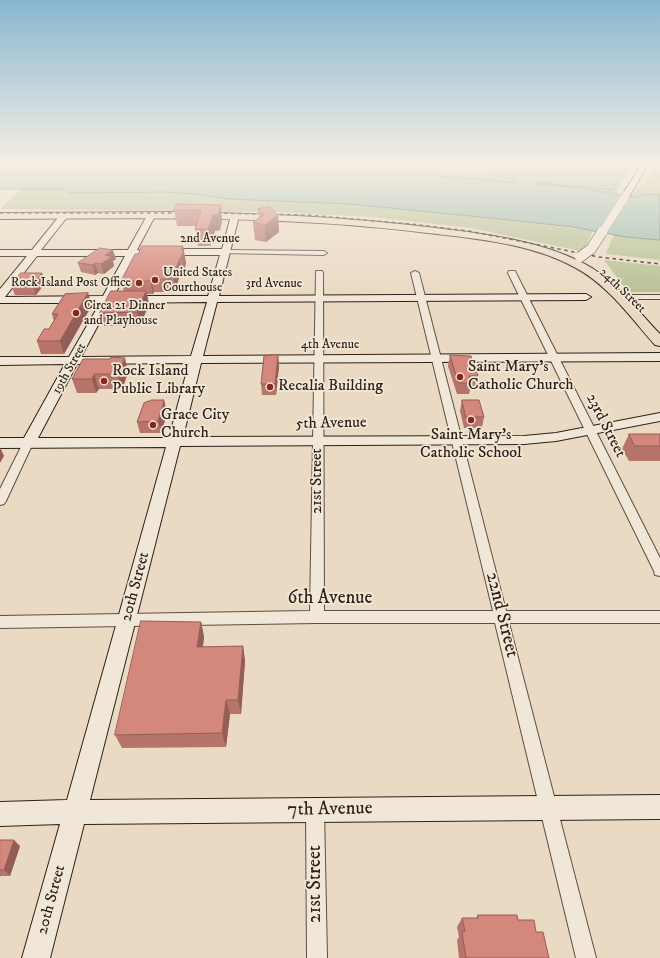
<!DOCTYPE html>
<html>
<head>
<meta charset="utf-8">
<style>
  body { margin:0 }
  canvas { display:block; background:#eadac3 }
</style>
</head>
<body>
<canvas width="660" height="958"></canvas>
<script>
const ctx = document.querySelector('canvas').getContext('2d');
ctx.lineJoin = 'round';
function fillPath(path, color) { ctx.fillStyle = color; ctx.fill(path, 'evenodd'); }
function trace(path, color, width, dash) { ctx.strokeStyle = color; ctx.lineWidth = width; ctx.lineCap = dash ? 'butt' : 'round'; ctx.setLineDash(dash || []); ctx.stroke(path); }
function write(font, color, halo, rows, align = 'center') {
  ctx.font = font + ' "IM FELL DW Pica",serif'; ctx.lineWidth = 3.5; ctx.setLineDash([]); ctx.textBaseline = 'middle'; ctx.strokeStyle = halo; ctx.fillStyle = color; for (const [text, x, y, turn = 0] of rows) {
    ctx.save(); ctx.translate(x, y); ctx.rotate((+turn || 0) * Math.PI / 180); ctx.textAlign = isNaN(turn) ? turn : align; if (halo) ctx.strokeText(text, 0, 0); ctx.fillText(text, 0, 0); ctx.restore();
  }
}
fillPath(new Path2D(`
  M324,163H504L626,166V163H633L634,164L620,185L618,194L497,183Z
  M655,163H660V195L643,194L639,197L630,196L649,179Z
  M21,189H63L69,193L165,192L194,194L230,199L350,204L501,219L593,231L586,246L580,251L471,228L371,217L276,212L0,209Z
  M614,234L660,240V260L606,254Z
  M604,260L660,266V292H628Z`), '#b6c094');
const water = new Path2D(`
  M0,163H340L348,165L448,177L515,182L514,179L494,175L490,163H626V166L613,190L542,183L535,184L572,187L635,197H639L643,194L660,195V240L626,237L572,227L501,219L350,204L230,199L194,194L165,192L69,193L63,189H0Z`);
fillPath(water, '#99bbad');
trace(water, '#6f7d71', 1);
const street = new Path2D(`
  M225,250L324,251L327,253L324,255L223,253V251Z
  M316,271H322L323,273L324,611H493L411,273L415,271L419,273L506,611H660V623H509L596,958H576L495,623H317L0,628V616L310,611Z
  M509,271H515L516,273L660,558V576L655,575L654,571L508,273Z
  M627,295H660V299H630L626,297Z
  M28,440L33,443L6,501L4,504L0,505V489L23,443Z
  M315,801L321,804L324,810L327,958H307L306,810L309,804Z`);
const secondary = new Path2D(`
  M643,163H649L629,197H623L622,195Z
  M61,214H64L68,216L41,250H128L148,214H151L155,216L137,250L143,251L145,253L143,255L135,256L114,296H208L220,255H164L159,252L164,249H222L231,216L235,214L239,216L219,296L586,294L591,297L586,300L217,302L203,356L660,353V361L201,363L183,437L524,436L556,433L660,413V421L556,441L524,444L180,446L90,800L660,795V819L84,824L50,958H22L60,824L0,826V802L67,800L166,447L0,448V438H24L65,364L0,365V357H69L100,303H0V289L27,256H0V250H32ZM37,256H125L103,296L5,297ZM207,302L191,356L81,357L110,303ZM189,363L169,438H38L77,364Z`);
const primary = new Path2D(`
  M167,212C257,213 346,217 436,228C485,234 538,240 583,263C614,279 636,309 660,334V346L655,345C631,318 609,286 576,268C531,243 477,239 428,233C286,215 143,218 0,219V213Z`);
trace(street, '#5e4e41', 2);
trace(secondary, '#2f2016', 2);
trace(primary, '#2f2016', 2);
fillPath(street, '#f1e7d8');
fillPath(secondary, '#f1e7d8');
fillPath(primary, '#eadac3');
trace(new Path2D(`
  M0,213H186
  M210,213L307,215L411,224L469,231L599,257L660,264`), '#2f2016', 1.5, [3.5, 3.5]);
const secondaryBridgeFar1 = new Path2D(`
  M602,233L626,195`);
const secondaryBridge = new Path2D(`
  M580,257L591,249L602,232`);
trace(secondaryBridgeFar1, '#2f2016', 8, []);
trace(secondaryBridge, '#2f2016', 11, []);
trace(secondaryBridgeFar1, '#f1e7d8', 8);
trace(secondaryBridge, '#f1e7d8', 10);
fillPath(new Path2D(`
  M221,205L222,221L220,230L215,231L210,246H198L195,229L196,226H177L174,210Z
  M258,209L278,215L279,232L266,242L255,240L253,222L259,219Z
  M183,246L186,263L184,271H182L175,289H173L172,292H154L153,294H147L149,304L140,326H104L100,313L124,291L121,281Z
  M116,259L113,261L114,266L104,274L98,273L95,275L81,272L78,263Z
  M42,273L45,283L36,295H15L11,285Z
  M92,305L64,354H41L37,341L49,329L54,321L52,314Z
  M278,355L279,366L276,395H262L261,384Z
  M450,355L478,376L476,387H471L469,394H457L448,366Z
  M83,359L128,373L122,389H99L96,393H77L72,379Z
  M164,400L167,414L161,433H140L137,422Z
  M462,400L484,417L482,428H464L460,411Z
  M629,434H660V461H629L622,449Z
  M201,622L204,637L203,647L243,646L245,661L241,714H230L226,747L122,748L115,735Z
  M0,840L20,846L10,876H1L0,877Z
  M478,915L518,920L536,932L549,958H459L457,940L459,937L457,927L462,918H476Z`), '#b6746b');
fillPath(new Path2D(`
  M221,205L222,221L220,230L215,231L210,246L208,229L213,215Z
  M278,215L279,232L266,242L265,225Z
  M183,246L186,263L184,271L181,258V250Z
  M113,250L116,259L113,261L114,266L104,274L101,264L105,255Z
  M180,258L182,271L175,289L173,276Z
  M95,263L98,273L95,275L93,265Z
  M42,273L45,283L36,295L33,285Z
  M170,276L173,289L172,292L169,279Z
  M151,279L154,292L153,294L150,281Z
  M146,291L149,304L140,326L137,312Z
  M88,293L92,305L64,354L60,341Z
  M278,355L279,366L276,395L275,384Z
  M125,358L128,373L122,389L118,374Z
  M94,374L99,389L96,393L92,379Z
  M164,400L167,414L161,433L158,421Z
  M0,447L4,456L0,463Z
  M201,622L204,637L201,661L197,647Z
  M243,646L245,661L241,714L238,700Z
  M226,700L230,714L226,747L222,733Z
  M14,840L20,846L10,876L4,870Z`), '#945e57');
const building = new Path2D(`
  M177,204L221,205L218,214L213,215L208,229H195L201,210H174Z
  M270,207L278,215L265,225L253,222L264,215L258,209Z
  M142,246H183L181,250H184L181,258H180L173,276H170L169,279H151L150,281H121L135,254H138Z
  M100,248L113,250L105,255L112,257L101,264L95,263L93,265L78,263Z
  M21,273H42L33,285H11Z
  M111,291H146L137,312L100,313Z
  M88,293L60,341H37L44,329H49L58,314H52L65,294Z
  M278,355L275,384H261L264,356Z
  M450,355L471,356L478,376H469L471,383H459Z
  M111,357L125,358L118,374H94L92,379H72L83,359H110Z
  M152,400H164L163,402H164L158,421L137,422L144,403Z
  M462,400H479L484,417H466Z
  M629,434H660V446H635Z
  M141,621L201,622L197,647L243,646L238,700H226L222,733L115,735Z
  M0,840H14L4,870H0Z
  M478,915H517L518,920H534L536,932H543L549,958H466L462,932L465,931L462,918H478Z`);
fillPath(building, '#d4877c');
trace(building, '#945e57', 1);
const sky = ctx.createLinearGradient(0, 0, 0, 297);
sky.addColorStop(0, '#88b7d0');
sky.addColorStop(0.55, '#f6eee4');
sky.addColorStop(1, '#f6eee400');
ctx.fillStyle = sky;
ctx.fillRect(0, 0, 660, 297);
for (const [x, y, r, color] of [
  [155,280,4,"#8f2418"],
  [139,283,4,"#8f2418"],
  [76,313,4,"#8f2418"],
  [460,377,4,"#8f2418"],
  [104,381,4,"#8f2418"],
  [270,387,4,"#8f2418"],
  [471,420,4,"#8f2418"],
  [153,425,4,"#8f2418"]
]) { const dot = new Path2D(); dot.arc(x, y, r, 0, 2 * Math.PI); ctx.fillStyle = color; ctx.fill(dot); trace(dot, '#f1e7d8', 1.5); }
write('13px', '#2f2016', '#f1e7d8', [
  ["2nd Avenue",210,239],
  ["3rd Avenue",274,284],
  ["24th Street",622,291,44],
  ["4th Avenue",330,345],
  ["19th Street",70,369,-61]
]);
write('13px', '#2f2016', '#f1e7d8', [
  ["United States",163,273],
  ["Courthouse",163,288],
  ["Rock Island Post Office",131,283,"right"],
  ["Circa 21 Dinner",84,306],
  ["and Playhouse",84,321]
], 'left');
write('16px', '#2f2016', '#f1e7d8', [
  ["Saint Mary's",468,368],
  ["Catholic Church",468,386],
  ["Rock Island",112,372],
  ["Public Library",112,390],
  ["Recalia Building",278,387],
  ["Grace City",161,416],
  ["Church",161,434],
  ["Saint Mary's",471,436,"center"],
  ["Catholic School",471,454,"center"]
], 'left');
write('16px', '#2f2016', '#f1e7d8', [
  ["5th Avenue",331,424,-1],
  ["23rd Street",605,426,63],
  ["21st Street",318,481,-90],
  ["20th Street",136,587,-75],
  ["20th Street",52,900,-75]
]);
write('19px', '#2f2016', '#f1e7d8', [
  ["6th Avenue",330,599],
  ["22nd Street",501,615,76],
  ["7th Avenue",330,810,-1],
  ["21st Street",316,884,-90]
]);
</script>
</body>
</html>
